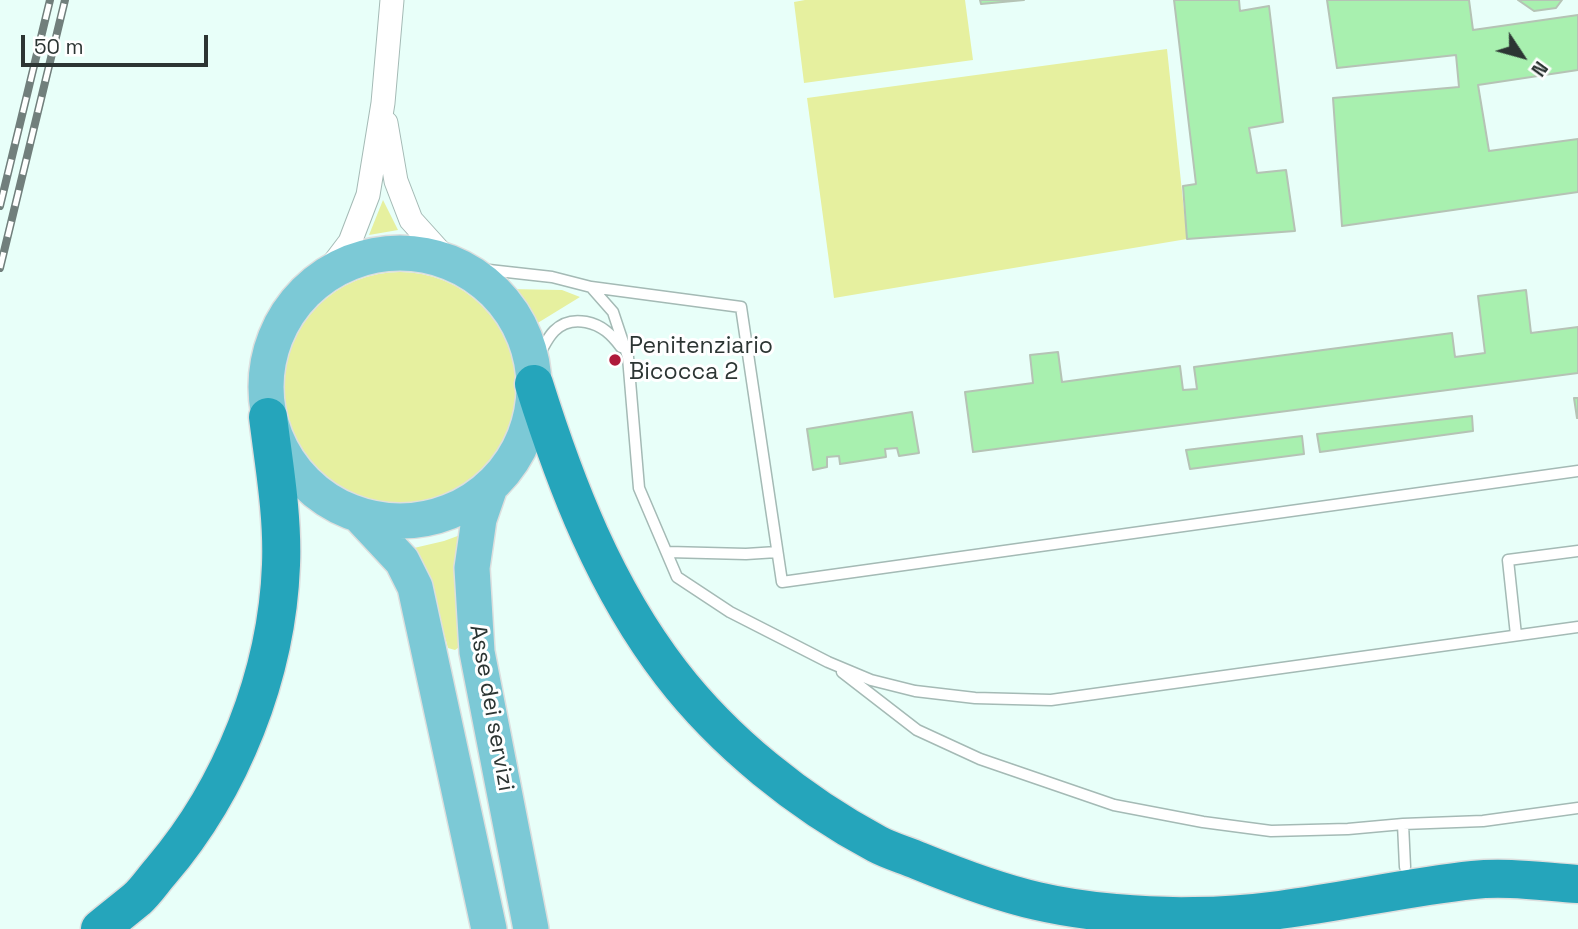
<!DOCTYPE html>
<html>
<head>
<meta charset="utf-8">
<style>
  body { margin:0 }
  #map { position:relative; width:1578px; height:929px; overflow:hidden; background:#e8fff9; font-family:"Space Grotesk",sans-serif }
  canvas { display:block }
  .north { position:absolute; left:1487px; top:21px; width:70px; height:70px; -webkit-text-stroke:5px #fff; paint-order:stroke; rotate:126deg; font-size:19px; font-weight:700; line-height:28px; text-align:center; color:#2c3533 }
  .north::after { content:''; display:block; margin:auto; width:24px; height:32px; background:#2c3533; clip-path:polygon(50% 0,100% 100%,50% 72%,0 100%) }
  .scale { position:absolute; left:21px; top:35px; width:187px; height:32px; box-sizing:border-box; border:4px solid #2c3533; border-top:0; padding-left:9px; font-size:21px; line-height:24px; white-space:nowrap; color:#2c3533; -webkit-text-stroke:5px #fff; paint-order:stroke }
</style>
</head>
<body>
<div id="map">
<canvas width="1578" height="929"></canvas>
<div class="north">N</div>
<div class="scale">50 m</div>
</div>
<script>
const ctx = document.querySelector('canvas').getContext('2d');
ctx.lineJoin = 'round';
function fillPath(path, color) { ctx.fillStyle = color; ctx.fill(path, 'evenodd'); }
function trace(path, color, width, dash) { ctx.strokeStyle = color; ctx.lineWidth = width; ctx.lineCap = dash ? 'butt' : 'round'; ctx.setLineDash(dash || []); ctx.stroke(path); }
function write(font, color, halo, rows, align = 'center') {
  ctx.font = font + ' "Space Grotesk",sans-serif'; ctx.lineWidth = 6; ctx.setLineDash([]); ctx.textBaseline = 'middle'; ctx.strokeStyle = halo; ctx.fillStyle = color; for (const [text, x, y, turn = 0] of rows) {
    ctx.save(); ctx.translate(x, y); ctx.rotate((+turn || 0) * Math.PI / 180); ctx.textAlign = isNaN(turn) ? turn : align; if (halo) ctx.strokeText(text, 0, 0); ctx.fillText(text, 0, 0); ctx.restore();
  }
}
fillPath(new Path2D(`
  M805,0H965L973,60L804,83L794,2Z
  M1167,49L1187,239L834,298L807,98Z
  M383,200L398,230L369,235Z
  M284 388a116 116 0 1 1 232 0a116 116 0 1 1-232 0Z
  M508,289L562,290L580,297L536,324Z
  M463,534L462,645L455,650L448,648L427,572L414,548L444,541Z`), '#e6f09f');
const building = new Path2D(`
  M980,0H1024L981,4Z
  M1174,0H1239L1240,11L1269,6L1283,122L1249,128L1257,173L1286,170L1295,231L1187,239L1183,186L1196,184Z
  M1327,0H1469L1473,30L1578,15V70L1478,85L1489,151L1578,139V192L1342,226L1333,98L1459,87L1456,55L1337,68Z
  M1518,0H1562L1556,8L1534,11Z
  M1526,290L1531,333L1578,327V373L973,452L965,392L1033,383L1030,355L1058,352L1062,382L1180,366L1183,390L1197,389L1194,367L1452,333L1455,357L1485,353L1478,296Z
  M1574,398H1578V418H1577Z
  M912,412L919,453L899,456L897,448L885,449L886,457L840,464L839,456L827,457V467L813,470L807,429Z
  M1472,416L1473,431L1320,452L1317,434Z
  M1302,436L1304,454L1190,469L1186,450Z`);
fillPath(building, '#a8f0af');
trace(building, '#b5c3b5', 2);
const service = new Path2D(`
  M462,267L552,277L591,287L613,312L628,357L639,488L677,577L730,612L828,662L871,680L915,691L975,698L1051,700L1578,627
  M591,287L741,307L782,582L1578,471
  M533,368C545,343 554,316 586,322C602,325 612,335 621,347
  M668,552L746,554L777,552
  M1516,635L1508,560L1578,551
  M842,672L917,730L980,759L1114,805L1203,822L1271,831L1348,829L1403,824L1483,821L1578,808
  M1403,824L1405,867`);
const minor = new Path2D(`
  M386,123L396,181L411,220L448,261
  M325,275L350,242L368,195L383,103L392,0`);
const primary = new Path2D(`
  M266 387a134 134 0 1 1 268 0a134 134 0 1 1-268 0Z
  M490,487L479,519L472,568L477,652L531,929
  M360,516L402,561L415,587L489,929`);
const motorway = new Path2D(`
  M534,384C566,486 605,587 671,673C724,742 800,803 877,844C890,851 905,855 919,861C958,877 997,892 1037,901C1084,912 1146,917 1194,916C1288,916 1380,890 1473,880C1506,876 1545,882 1578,884
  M100,929C112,919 125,909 137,899C146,891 153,880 161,871C232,788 277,674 281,565C283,516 274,465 268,417`);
trace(service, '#a4bab5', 13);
trace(minor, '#a4bab5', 25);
trace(primary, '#dddfde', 38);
trace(motorway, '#dddfde', 41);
trace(service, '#fff', 10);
trace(minor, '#fff', 23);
trace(primary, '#7cc9d6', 35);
trace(motorway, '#25a5bb', 38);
const rail = new Path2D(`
  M0,206L50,0
  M0,268L65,0`);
trace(rail, '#717f7c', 8);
trace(rail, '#fff', 5, [16]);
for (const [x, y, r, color] of [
  [615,360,7,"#ae1a3a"]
]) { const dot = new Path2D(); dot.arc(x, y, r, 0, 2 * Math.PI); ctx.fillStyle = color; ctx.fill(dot); trace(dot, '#fff', 2.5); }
write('23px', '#2c3533', '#fff', [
  ["Penitenziario",629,347],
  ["Bicocca 2",629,373]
], 'left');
write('23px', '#2c3533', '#fff', [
  ["Asse dei servizi",491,708,80]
]);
</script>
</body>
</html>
